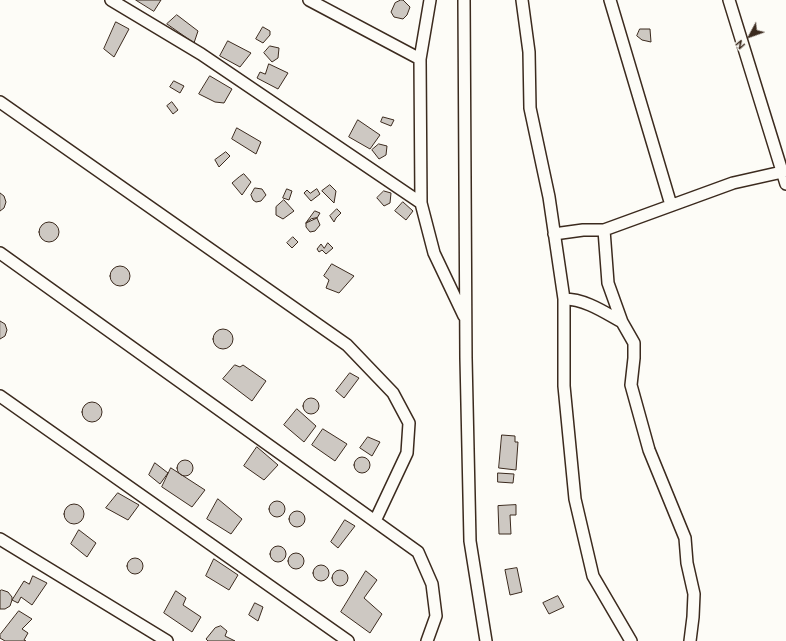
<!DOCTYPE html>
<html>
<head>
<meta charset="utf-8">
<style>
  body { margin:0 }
  #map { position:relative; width:786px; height:641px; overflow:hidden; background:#fdfcf7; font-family:"Balsamiq Sans",sans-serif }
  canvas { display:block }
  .north { position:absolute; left:730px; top:16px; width:40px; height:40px; -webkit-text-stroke:3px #fdfcf7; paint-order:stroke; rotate:229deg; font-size:11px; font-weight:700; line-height:16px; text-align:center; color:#3b2a1e }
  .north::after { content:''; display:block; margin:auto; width:14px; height:18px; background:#3b2a1e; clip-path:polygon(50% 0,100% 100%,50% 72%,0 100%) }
</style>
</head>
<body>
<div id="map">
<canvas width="786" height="641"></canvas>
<div class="north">N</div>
</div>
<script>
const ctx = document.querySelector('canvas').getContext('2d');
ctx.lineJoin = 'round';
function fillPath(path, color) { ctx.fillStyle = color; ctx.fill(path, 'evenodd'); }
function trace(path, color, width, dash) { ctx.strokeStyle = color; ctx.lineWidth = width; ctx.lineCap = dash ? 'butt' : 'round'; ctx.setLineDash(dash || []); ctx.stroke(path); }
const building = new Path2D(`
  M136,0H161L154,11Z
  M401,0H403L410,7L407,15L403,19L394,17L391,12L395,3Z
  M177,15L198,31L194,43L167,24Z
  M116,22L129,29L114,57L104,49Z
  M263,27L270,31V35L263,43L256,39Z
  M640,29H650L651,42L642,40L637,36Z
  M228,41L251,53L240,67L220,56Z
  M270,46L279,48L278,58L272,62L264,53Z
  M269,64L288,73L278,89L257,78L260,72L265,74Z
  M210,76L232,89L224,103L215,102L199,94Z
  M174,81L184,86L180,93L170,87Z
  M172,102L178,110L173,114L167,106Z
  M383,117L394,120L391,126L381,122Z
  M358,120L380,135L370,149L349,137Z
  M237,128L261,142L256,154L232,139Z
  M379,144L387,146L386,155L379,159L372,150Z
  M226,152L230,156L219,167L215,160Z
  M244,174L251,182L242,195L232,183L239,177Z
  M330,185L336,191L334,203L322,191Z
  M255,188L262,189L266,195L261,201L256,202L253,200L251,195Z
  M287,189L292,191L289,200L283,198Z
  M317,189L320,194L311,201L304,193L307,190L310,193Z
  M384,191L391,193L390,203L384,206L377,198Z
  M0,193L4,196L6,202L4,208L0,211Z
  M284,200L294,211L283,219L276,215V207Z
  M403,202L413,211L406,220L395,211Z
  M337,209L341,213L336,218L334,222L330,216Z
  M315,211L320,213L317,218L306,223Z
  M317,218L320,225L315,231L310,232L306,227V223L311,219Z
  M39 232a10 10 0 1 1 20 0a10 10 0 1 1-20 0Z
  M293,237L298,242L292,248L287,243Z
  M328,243L333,248L326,254L322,250L319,252L317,249L321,244L324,248Z
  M332,264L354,276L339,293L326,288L329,280L324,276Z
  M110 276a10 10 0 1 1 20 0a10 10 0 1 1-20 0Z
  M0,321L5,324L7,330L5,336L0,339Z
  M213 339a10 10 0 1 1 20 0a10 10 0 1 1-20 0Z
  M235,365L240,367L243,365L266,381L252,401L223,379Z
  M350,373L359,378L344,398L336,391Z
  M303 406a8 8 0 1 1 16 0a8 8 0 1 1-16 0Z
  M82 412a10 10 0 1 1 20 0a10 10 0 1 1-20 0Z
  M297,409L316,426L304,442L284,425Z
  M323,429L347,444L335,461L312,445Z
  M502,435L515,436V442H518L516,470L499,468Z
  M368,437L380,442L372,456L360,448Z
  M257,447L278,465L264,480L244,466Z
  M354 465a8 8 0 1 1 16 0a8 8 0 1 1-16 0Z
  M177 468a8 8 0 1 1 16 0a8 8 0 1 1-16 0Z
  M155,463L168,473L160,484L149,475Z
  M171,468L205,490L192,507L162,487Z
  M498,473L514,474L513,483L498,482Z
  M118,493L139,505L128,520L106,508Z
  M218,499L242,519L231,534L207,519Z
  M269 509a8 8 0 1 1 16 0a8 8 0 1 1-16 0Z
  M64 514a10 10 0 1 1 20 0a10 10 0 1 1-20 0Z
  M516,505V515H510L511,534H499L498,506Z
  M289 519a8 8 0 1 1 16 0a8 8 0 1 1-16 0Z
  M345,520L355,526L338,548L331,542Z
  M79,530L96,543L87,557L71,544Z
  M270 554a8 8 0 1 1 16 0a8 8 0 1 1-16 0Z
  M288 561a8 8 0 1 1 16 0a8 8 0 1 1-16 0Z
  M127 566a8 8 0 1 1 16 0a8 8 0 1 1-16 0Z
  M214,559L238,575L229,590L206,576Z
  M313 573a8 8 0 1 1 16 0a8 8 0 1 1-16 0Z
  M517,568L522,592L510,595L505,570Z
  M332 578a8 8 0 1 1 16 0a8 8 0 1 1-16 0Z
  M366,571L377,580L364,598L382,614L370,633L341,612Z
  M33,576L47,583L32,605L21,597L18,603L12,600L24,581L29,584Z
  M2,590L8,592L12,597V600L10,606L5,609H0V591Z
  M176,591L186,598L183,605L201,617L192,632L164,613Z
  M558,596L564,607L549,614L543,603Z
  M255,603L263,607L258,621L249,615Z
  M19,611L32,619L22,629L28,633L24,640L26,641H5L0,638V635Z
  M221,626L227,631L225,636L235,641H208L206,639L215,628Z`);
fillPath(building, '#cdc8c2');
trace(building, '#3b2a1e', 1);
const minor = new Path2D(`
  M111,0L201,54L421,203
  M309,0L420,59
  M430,0L420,59L421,203L434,253L464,316
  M464,0L466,358L470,541L486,641
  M522,0L529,52L530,108L549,197L564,299V386L575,499L593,576L631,641
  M610,0L671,205
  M729,0L786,184
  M0,102L347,345L393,393L409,423L407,453L375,521
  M604,230L608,283L622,322L634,343V358L631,385L649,450L685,538L687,563L694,594L693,617L690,641
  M554,234L583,230H604L733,183L786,171
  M0,253L418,552L432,584L436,616L427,641
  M564,299C585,299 604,312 622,322
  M0,396L348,641
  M0,539L167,641`);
trace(minor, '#3b2a1e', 14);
trace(minor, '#fdfcf7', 11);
</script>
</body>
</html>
